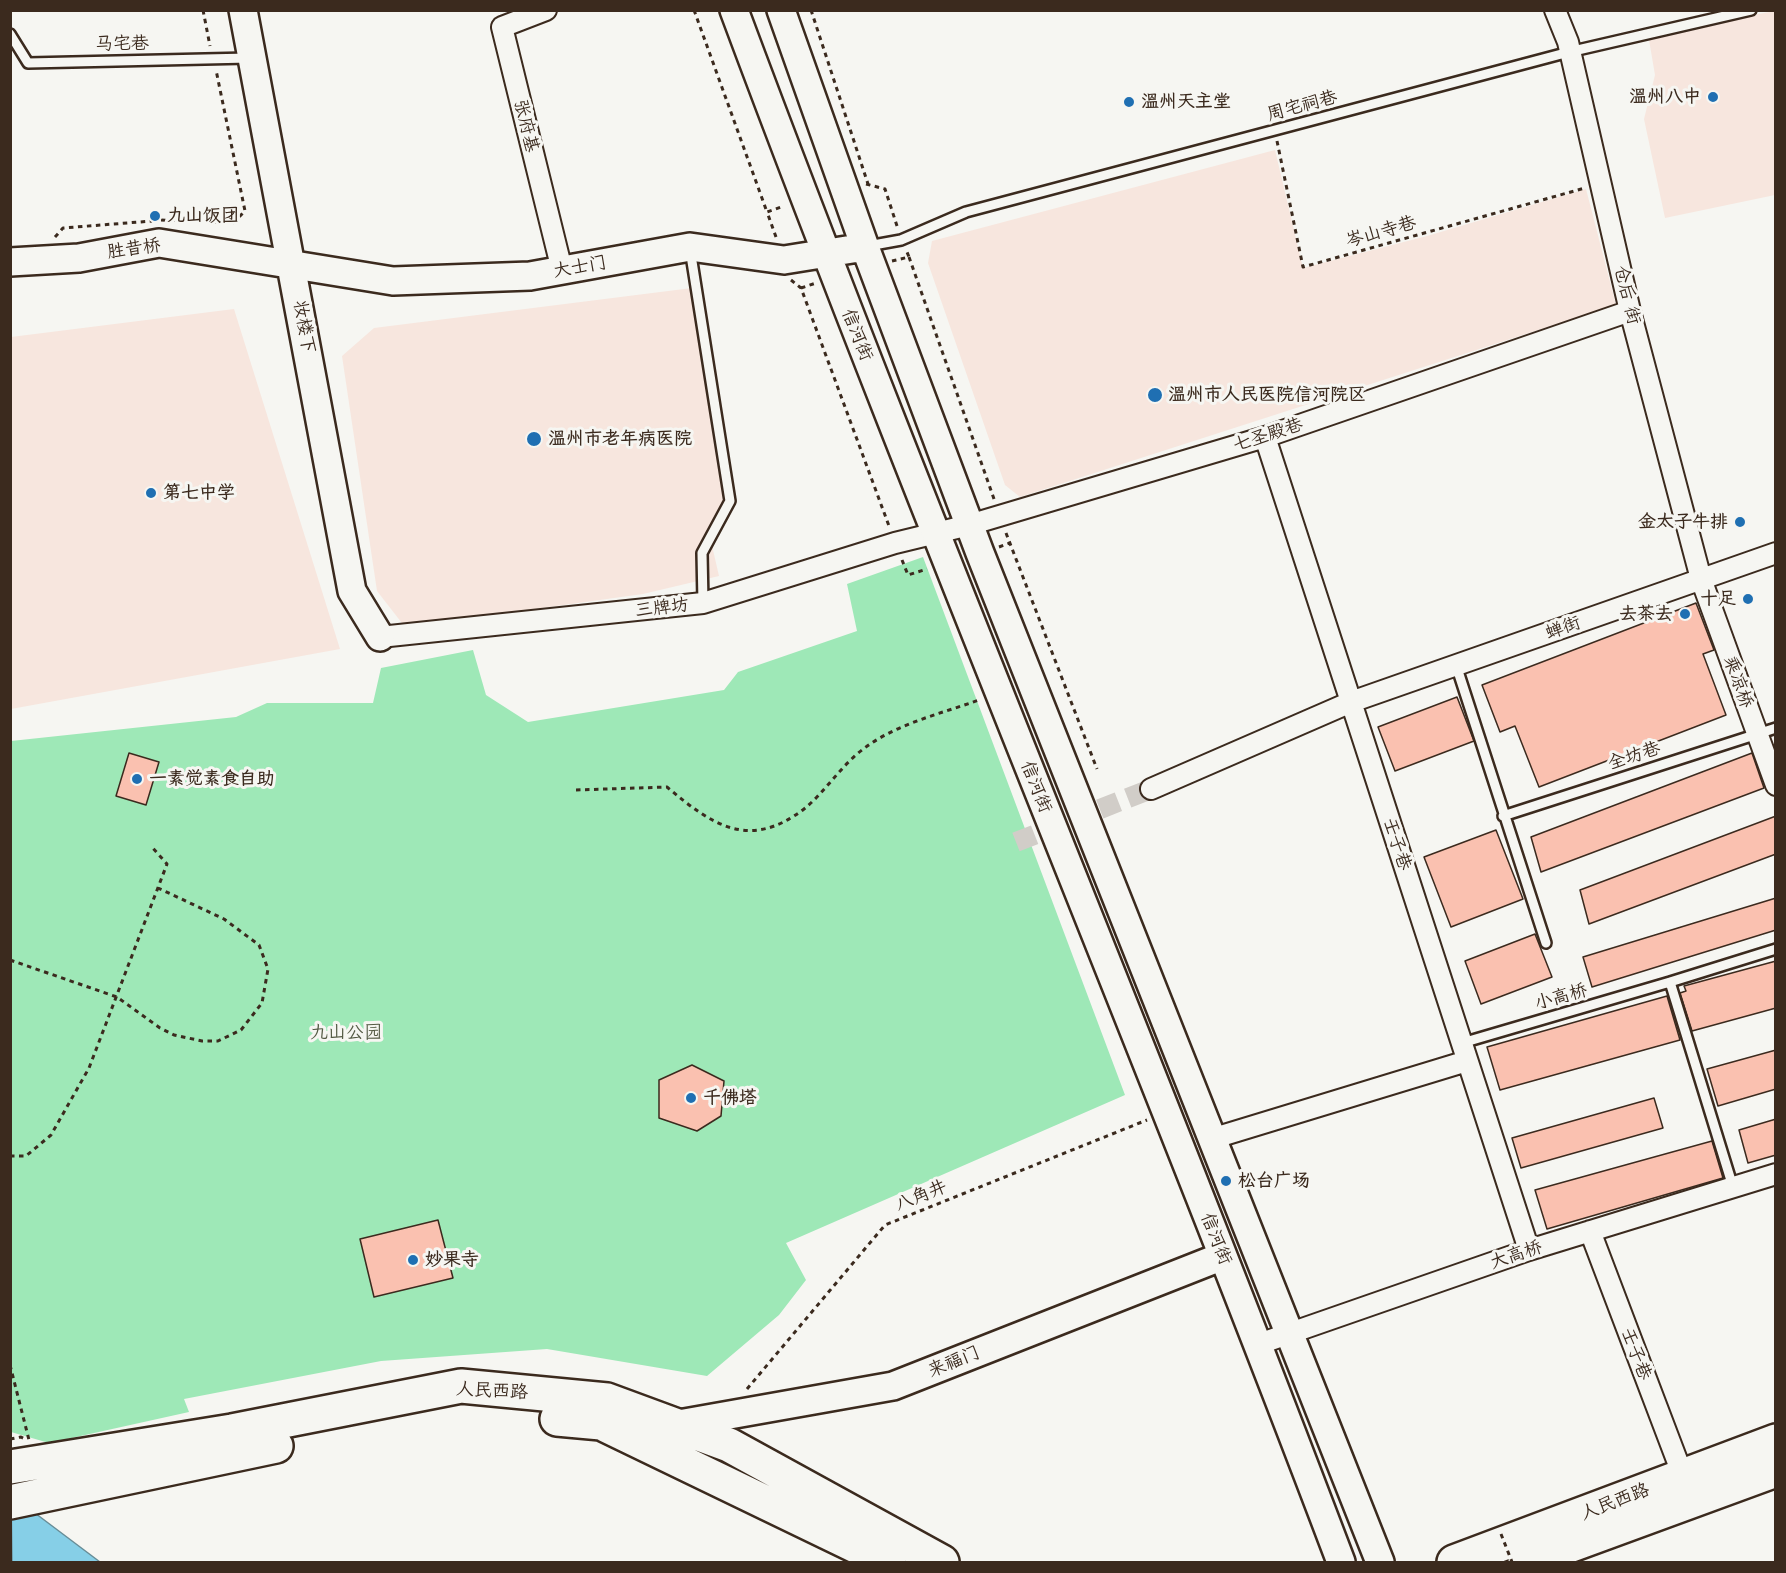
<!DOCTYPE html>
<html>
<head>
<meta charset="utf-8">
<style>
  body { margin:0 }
  #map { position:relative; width:1786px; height:1573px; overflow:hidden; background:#f6f6f2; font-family:"Comic Neue",sans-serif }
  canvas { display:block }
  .frame { position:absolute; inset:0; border:12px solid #3b2a1e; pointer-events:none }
</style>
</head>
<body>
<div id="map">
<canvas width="1786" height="1573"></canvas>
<div class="frame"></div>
</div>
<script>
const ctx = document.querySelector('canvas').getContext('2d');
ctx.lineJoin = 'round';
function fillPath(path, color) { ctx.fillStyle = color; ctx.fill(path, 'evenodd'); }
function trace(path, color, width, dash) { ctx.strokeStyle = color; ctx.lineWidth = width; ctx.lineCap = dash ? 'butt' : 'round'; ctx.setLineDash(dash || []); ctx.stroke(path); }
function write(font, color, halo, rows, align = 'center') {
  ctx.font = font + ' "Comic Neue","LXGW WenKai TC",sans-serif'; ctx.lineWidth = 6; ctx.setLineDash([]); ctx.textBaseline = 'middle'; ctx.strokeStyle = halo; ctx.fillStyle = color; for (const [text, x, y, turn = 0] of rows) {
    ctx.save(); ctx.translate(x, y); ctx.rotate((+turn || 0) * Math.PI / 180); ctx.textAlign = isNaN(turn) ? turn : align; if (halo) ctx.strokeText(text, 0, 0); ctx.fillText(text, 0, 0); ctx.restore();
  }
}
fillPath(new Path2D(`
  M1775,11V195L1665,218L1644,119L1655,75L1648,34Z
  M1275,150L1303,268L1427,236L1586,189L1616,305L1020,497L1005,485L928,263L932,241Z
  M692,288L726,521L710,537L719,576L643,594L405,627L377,591L342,356L374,328Z
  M234,309L340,649L11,709V337Z`), '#f7e6de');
fillPath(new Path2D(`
  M923,557L1125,1095L786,1243L806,1280L779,1315L707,1376L547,1349L381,1361L184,1399L189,1412L49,1443L11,1432V741L236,717L267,703H373L381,668L473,650L486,695L528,722L724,690L738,672L857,631L847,584Z`), '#9ee8b7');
const water = new Path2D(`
  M11,1495L100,1562H12Z`);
fillPath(water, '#86cfe7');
trace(water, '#688d97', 1.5);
const building = new Path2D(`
  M1696,603L1714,650L1703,654L1726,715L1539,787L1515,726L1500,732L1482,685Z
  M1457,697L1474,741L1395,771L1378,727Z
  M129,753L159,762L146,805L116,796Z
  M1752,753L1764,788L1541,872L1531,837Z
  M1776,816V854L1589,924L1580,890Z
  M1496,830L1523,899L1451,927L1424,857Z
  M1776,898V930L1592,987L1583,957Z
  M1535,934L1552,977L1481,1004L1465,961Z
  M1776,961V1008L1692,1031L1680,993L1686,991L1684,986Z
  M1667,996L1680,1040L1500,1090L1487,1047Z
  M1776,1050V1089L1718,1106L1707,1069Z
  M692,1065L724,1081L721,1116L697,1131L659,1118V1080Z
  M1654,1098L1663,1128L1521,1168L1512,1138Z
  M1776,1119V1155L1748,1163L1739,1130Z
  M1712,1141L1723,1178L1547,1229L1535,1190Z
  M438,1220L453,1278L374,1297L360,1239Z`);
fillPath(building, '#fac1b0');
trace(building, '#3b2a1e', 1.5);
trace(new Path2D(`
  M1016,842L1151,789`), '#d1cdc8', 20, [20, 10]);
const lane = new Path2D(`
  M10,34L28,63L249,58
  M868,246L901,240L966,212L1569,52L1751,10
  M690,249L730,501L702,553L703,603
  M1456,665L1546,943
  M1503,816L1776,728
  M1670,982L1776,949
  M1462,1043L1670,982L1733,1187`);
const street = new Path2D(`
  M546,10L502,27L562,270
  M1555,10L1568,42L1630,311L1701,579L1776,785
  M1265,437L1529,1250
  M380,637L703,603L895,543L969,525L1265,437L1630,311
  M1151,789L1351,702L1776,553
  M1211,1139L1467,1061
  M1590,1231L1683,1476
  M1259,1344L1529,1250L1776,1174`);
const secondary = new Path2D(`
  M243,10L352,591L380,637
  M734,10C928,531 1145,1043 1341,1562
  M781,10L865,247L980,553L1380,1562
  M10,262L79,258L159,243L393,281L530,276L690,247L784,260L865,247
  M673,1425L893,1386L1223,1256`);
const highway = new Path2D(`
  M557,1419L601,1423L889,1562
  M10,1467L232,1431L461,1386L607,1400L729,1445L942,1562
  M10,1502L276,1446
  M1454,1562L1776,1441
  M1525,1562L1776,1470`);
trace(lane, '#3b2a1e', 14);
trace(street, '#3b2a1e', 24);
trace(secondary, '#3b2a1e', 32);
trace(highway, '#3b2a1e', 38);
trace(new Path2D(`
  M203,10L210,46
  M694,10L767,212
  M811,10L868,184
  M1277,141L1303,267L1585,188
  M866,184L885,189L898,229
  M161,220L233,223L245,211L216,70
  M55,237L63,228L152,221
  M776,237L767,212L784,206
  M909,257L994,499
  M892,261L909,257L907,252
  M791,280L801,288L889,526
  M801,288L816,283
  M1006,533L1097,769
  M999,547L1010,543
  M902,560L908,575L927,569
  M576,790L667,787C712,825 749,851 804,809C825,792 840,767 862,750C895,724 940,714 979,700
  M10,960L117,997L160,1028L174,1035L202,1041H218L241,1030L262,1003L268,969L259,945L224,919L158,888
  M10,1156H26L51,1135L89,1068L167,864L151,846
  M10,1365L29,1440
  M747,1389L885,1225L1147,1120
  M10,1439L21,1437L25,1439`), '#3b2a1e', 3, [4.5, 4.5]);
trace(lane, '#f6f6f2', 9);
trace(street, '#f6f6f2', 20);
trace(secondary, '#f6f6f2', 27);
trace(highway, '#f6f6f2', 33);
trace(new Path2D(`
  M1501,1534L1512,1562`), '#3b2a1e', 3, [4.5, 4.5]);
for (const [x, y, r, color] of [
  [1713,97,6,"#1f6fb2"],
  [1129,102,6,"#1f6fb2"],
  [155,216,6,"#1f6fb2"],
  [1155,395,8,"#1f6fb2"],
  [534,439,8,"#1f6fb2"],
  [151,493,6,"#1f6fb2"],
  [1740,522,6,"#1f6fb2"],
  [1748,599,6,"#1f6fb2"],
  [1685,614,6,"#1f6fb2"],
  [137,779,6,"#1f6fb2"],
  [691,1098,6,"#1f6fb2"],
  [1226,1181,6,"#1f6fb2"],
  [413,1260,6,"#1f6fb2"]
]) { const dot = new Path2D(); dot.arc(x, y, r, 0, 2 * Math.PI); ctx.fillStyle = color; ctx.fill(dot); trace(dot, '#f6f6f2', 2); }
write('18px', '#3b2a1e', '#f6f6f2', [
  ["马宅巷",122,44,-1],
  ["周宅祠巷",1302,106,-15],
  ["张府基",526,126,76],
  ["岑山寺巷",1381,232,-16],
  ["胜昔桥",134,249,-8],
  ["大士门",580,267,-10],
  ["仓后 街",1627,295,76],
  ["妆楼下",304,327,80],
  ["信河街",857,335,68],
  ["七圣殿巷",1268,435,-18],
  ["三牌坊",662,608,-7],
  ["蝉街",1563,628,-19],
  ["乘凉桥",1738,682,70],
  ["全坊巷",1634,756,-18],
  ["信河街",1036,787,68],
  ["壬子巷",1397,844,72],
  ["小高桥",1561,997,-16],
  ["八角井",921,1196,-22],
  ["信河街",1216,1239,68],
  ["大高桥",1516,1255,-19],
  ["壬子巷",1636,1354,69],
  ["来福门",954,1362,-22],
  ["人民西路",492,1391,3],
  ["人民西路",1615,1502,-21]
]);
write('bold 18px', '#3b2a1e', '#f6f6f2', [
  ["温州八中",1701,97,"right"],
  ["温州天主堂",1141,102],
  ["九山饭团",167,216],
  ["温州市人民医院信河院区",1168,395],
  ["温州市老年病医院",548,439],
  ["第七中学",163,493],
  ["金太子牛排",1728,522,"right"],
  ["十足",1736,599,"right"],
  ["去茶去",1673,614,"right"],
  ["一素觉素食自助",149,779],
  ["千佛塔",703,1098],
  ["松台广场",1238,1181],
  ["妙果寺",425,1260]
], 'left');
write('18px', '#545a44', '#f6f6f2', [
  ["九山公园",346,1033]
]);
</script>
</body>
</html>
